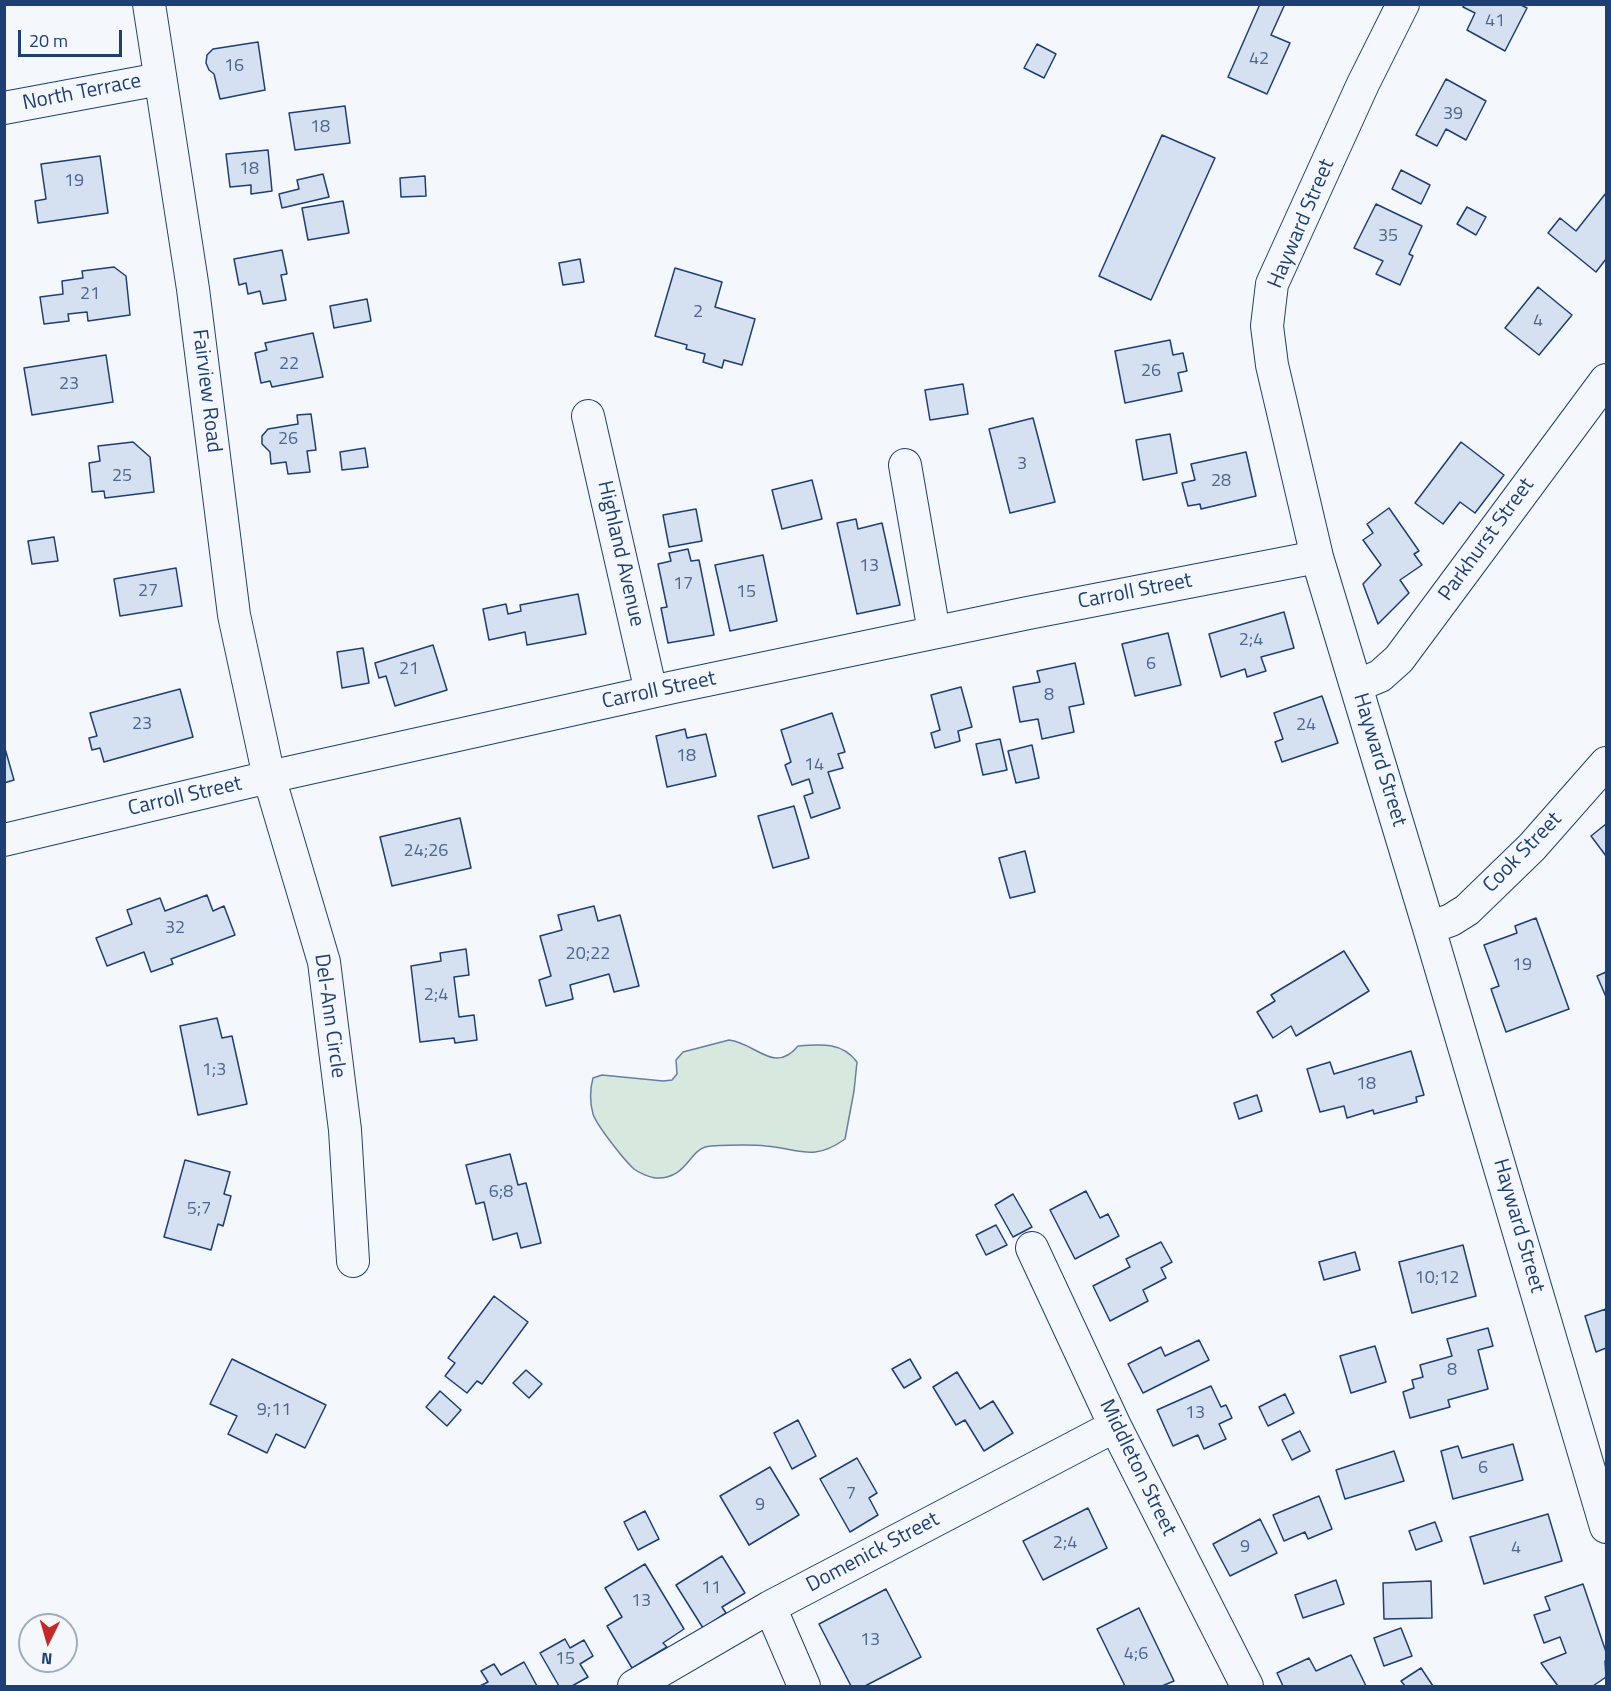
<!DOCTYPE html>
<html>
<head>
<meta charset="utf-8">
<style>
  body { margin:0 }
  #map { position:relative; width:1611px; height:1691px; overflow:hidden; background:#f4f7fb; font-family:"Titillium Web",sans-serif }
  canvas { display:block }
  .frame { position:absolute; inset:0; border:6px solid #1d3f73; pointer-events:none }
  .north { position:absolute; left:18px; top:1613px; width:60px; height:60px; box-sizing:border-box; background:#f4f7fb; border:2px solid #9eadc5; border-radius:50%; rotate:185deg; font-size:16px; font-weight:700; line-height:24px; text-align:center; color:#1d3f73 }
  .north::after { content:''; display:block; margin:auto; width:21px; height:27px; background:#c62828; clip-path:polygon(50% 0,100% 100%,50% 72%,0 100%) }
  .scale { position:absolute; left:18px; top:30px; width:104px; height:27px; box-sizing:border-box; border:3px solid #1d3f73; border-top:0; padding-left:8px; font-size:18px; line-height:21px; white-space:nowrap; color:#1d3f73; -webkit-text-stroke:4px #f4f7fb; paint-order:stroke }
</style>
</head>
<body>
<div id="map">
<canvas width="1611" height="1691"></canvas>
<div class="frame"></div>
<div class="north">N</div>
<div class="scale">20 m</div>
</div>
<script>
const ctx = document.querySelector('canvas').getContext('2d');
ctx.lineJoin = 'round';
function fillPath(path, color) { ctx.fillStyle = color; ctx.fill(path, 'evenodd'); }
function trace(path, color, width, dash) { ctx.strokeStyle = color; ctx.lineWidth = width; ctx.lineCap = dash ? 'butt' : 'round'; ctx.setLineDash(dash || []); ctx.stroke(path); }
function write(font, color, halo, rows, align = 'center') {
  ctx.font = font + ' "Titillium Web",sans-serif'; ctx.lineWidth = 4.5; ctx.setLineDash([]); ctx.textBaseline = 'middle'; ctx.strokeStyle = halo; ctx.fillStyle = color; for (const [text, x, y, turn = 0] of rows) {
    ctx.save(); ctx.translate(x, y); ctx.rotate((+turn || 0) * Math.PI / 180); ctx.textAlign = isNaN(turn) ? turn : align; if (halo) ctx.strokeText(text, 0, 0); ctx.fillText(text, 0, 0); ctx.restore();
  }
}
const green = new Path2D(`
  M729,1040C756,1043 774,1075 798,1046C821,1044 842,1042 857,1062L854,1091L845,1139C813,1162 800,1149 766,1146C749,1144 729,1145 711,1146C688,1147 689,1180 655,1178C649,1177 639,1173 634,1169C625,1161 597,1126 593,1114C590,1103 590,1089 593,1078L602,1075L663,1081L672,1080L677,1074L676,1060L683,1052Z`);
fillPath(green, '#d7e8df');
trace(green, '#687fa3', 1.5);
const building = new Path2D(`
  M1260,4H1285L1271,35L1290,43L1267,94L1228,77Z
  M1465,4H1519L1527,8L1505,51L1467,30L1475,13L1463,7Z
  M258,42L265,90L220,99L214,74L209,70L206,63L207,55L213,49Z
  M1037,44L1056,54L1044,78L1024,68Z
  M1446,79L1486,101L1466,140L1446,129L1437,146L1416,135Z
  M345,106L350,143L295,150L289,113Z
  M1162,135L1215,158L1151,300L1099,276Z
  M268,150L272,191L251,194V185L230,187L226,154Z
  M100,156L108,213L38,223L35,201L46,199L41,164Z
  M1401,170L1430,185L1421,204L1392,189Z
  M323,174L329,197L282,208L279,194L299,189L297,180Z
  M425,176L426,196L401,197L400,178Z
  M1606,193V259L1596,272L1548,233L1560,218L1576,231Z
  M343,201L349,233L308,240L302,208Z
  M1376,204L1422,226L1409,254L1413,256L1400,285L1376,274L1383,261L1354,248Z
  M1467,207L1486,217L1476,235L1457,224Z
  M282,250L287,274L281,275L286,300L263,304L260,291L248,294L246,283L239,285L234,259Z
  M580,259L584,282L563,285L559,263Z
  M114,267L126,276L130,315L88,321L87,312L68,314L69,321L44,324L40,297L63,294L62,281L83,278L82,271Z
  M675,268L722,282L715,307L755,319L742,365L724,360L722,368L703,362L705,354L686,349L687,345L655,336Z
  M1538,287L1572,315L1539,355L1505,328Z
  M367,299L371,321L334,328L330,306Z
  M313,333L323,377L272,387L270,381L261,383L255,353L267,350L265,343Z
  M1170,340L1173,355L1183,353L1187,371L1178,373L1182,391L1125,403L1115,351Z
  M106,355L113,402L32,415L24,368Z
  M963,384L968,414L930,420L925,390Z
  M311,414L316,450L307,451L310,472L288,474L286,462L271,464L270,452L262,444V436L268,429L298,424L297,415Z
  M1033,418L1055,502L1010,513L989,429Z
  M1170,434L1177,473L1143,480L1136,440Z
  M133,442L150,457L154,492L105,498L104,491L92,492L89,463L100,461L98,446Z
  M1461,442L1504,475L1475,513L1460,502L1443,524L1415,503Z
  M365,448L368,467L342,470L340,452Z
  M1246,452L1256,496L1201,509L1200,504L1188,506L1182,483L1195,480L1191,464Z
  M812,480L822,519L782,529L772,490Z
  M1389,508L1419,551L1414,554L1422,565L1400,580L1409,593L1378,624L1363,584L1381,565L1363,540L1373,533L1367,524Z
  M696,509L702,541L669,547L663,515Z
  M856,519L858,529L882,523L900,605L857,614L837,523Z
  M54,537L58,561L32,564L28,541Z
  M688,549L691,561L699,560L714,635L668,643L661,608L667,607L658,564L671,561L669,553Z
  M763,555L777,621L730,631L715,565Z
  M176,568L182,606L120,616L114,579Z
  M578,594L586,634L527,645L525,632L489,640L483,609L506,604L508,614L521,611L520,605Z
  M1284,612L1294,648L1261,657L1266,671L1247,677L1245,669L1221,677L1209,634Z
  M1168,633L1181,685L1135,696L1122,644Z
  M433,645L447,690L395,706L386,676L379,678L375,663Z
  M363,648L369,683L342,688L337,652Z
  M1075,663L1084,704L1069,707L1074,732L1042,739L1038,719L1020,722L1013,687L1040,682L1037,671Z
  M961,687L972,727L958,731L960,741L935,748L931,733L940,730L931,695Z
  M180,689L193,737L104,762L100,748L92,750L89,738L97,736L90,713Z
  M1322,696L1338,743L1282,762L1275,742L1283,739L1274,713Z
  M832,713L845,752L838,754L843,768L828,772L840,808L811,818L804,796L813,793L809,779L792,785L785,765L791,762L781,730Z
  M685,729L687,738L706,734L716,776L667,787L656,736Z
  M1000,739L1007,770L983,775L976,744Z
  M4,745L14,780L4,783Z
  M1032,745L1039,778L1016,783L1008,751Z
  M794,806L809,858L773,868L758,816Z
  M460,818L471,868L392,886L380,837Z
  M1606,824V856L1591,836Z
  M1025,851L1035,892L1010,898L999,858Z
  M207,895L213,911L224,906L235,935L171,959L173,964L151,972L144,952L107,966L96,938L132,924L127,910L160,898L165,911Z
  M594,906L598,921L620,915L639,986L614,992L609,974L570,985L573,999L546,1006L539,980L551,976L540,936L562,930L558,915Z
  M1536,918L1569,1009L1506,1032L1491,989L1499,986L1484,945L1517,933L1515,926Z
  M466,949L469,975L454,977L459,1017L474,1015L477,1040L455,1043L454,1038L420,1042L411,966L441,961L440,953Z
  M1344,951L1369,991L1296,1036L1291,1026L1273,1038L1257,1012L1275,1001L1271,995Z
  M1606,972V997L1597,976Z
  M217,1018L222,1038L232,1036L247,1104L198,1115L180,1026Z
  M1411,1051L1424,1095L1416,1097L1417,1102L1374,1114L1373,1110L1347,1118L1344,1106L1320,1112L1307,1069L1330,1062L1334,1074Z
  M1257,1095L1262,1111L1239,1119L1234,1103Z
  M510,1154L518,1185L526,1183L541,1243L521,1248L517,1233L493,1240L484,1202L476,1204L466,1165Z
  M185,1160L230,1172L224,1194L231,1196L223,1226L218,1224L211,1250L164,1237Z
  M1086,1191L1100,1218L1108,1214L1119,1236L1075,1259L1050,1210Z
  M1013,1194L1032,1227L1013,1237L995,1205Z
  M996,1225L1007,1245L986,1255L976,1235Z
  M1161,1242L1172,1262L1161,1268L1166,1278L1143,1290L1148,1301L1110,1321L1093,1286L1130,1267L1126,1259Z
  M1463,1245L1476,1296L1412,1313L1399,1262Z
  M1355,1252L1360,1270L1324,1280L1319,1262Z
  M494,1296L528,1322L482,1384L477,1381L467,1393L445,1376L455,1363L448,1358Z
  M1606,1309V1348L1596,1352L1585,1316Z
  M1488,1328L1493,1346L1478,1350L1488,1389L1448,1400L1450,1407L1410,1418L1403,1392L1414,1388L1412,1380L1423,1377L1420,1365L1452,1356L1447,1339Z
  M1199,1340L1209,1360L1143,1393L1128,1364L1161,1347L1165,1356Z
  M1375,1346L1386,1382L1351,1393L1340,1356Z
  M232,1359L326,1405L305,1448L276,1434L267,1453L228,1434L237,1416L210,1404Z
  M910,1359L921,1378L904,1388L892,1369Z
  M526,1370L542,1384L529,1398L513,1383Z
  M957,1372L980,1409L993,1401L1013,1433L984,1451L965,1420L956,1425L933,1387Z
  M1211,1386L1221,1407L1226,1405L1232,1418L1219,1424L1226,1439L1204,1449L1198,1435L1173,1446L1157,1410Z
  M440,1391L461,1410L447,1426L426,1407Z
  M1285,1394L1294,1413L1268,1426L1259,1407Z
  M798,1420L816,1456L792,1469L774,1433Z
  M1300,1431L1310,1451L1292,1460L1282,1440Z
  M1513,1444L1523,1480L1453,1499L1441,1451L1458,1446L1462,1458Z
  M1394,1451L1404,1481L1345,1499L1336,1470Z
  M857,1458L877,1493L869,1498L878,1515L850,1532L820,1479Z
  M770,1467L799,1515L749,1545L720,1496Z
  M1319,1496L1332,1529L1308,1539L1305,1532L1284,1541L1273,1515Z
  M1088,1508L1107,1548L1043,1580L1023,1541Z
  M645,1511L659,1539L638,1550L624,1522Z
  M1548,1514L1562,1561L1484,1584L1470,1537Z
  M1260,1519L1277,1553L1230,1576L1213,1544Z
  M1435,1522L1442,1541L1416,1550L1409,1531Z
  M722,1556L745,1593L722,1607L726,1613L703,1628L676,1585Z
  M645,1564L684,1629L663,1643L667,1647L632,1668L607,1626L622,1617L605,1588Z
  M1336,1580L1344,1604L1303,1618L1295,1595Z
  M1431,1581L1432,1618L1384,1619L1383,1583Z
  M1583,1584L1606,1652V1661H1605L1606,1677L1593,1686H1558L1541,1663L1566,1653L1560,1637L1544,1643L1534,1615L1550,1610L1545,1597Z
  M886,1589L921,1657L865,1686H851L819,1624Z
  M1139,1608L1174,1681L1162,1686H1125L1097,1629Z
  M1401,1628L1412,1656L1384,1666L1374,1638Z
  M565,1639L570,1648L584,1640L593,1656L580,1664L588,1677L572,1686H559L540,1653Z
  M1351,1655L1366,1686H1283L1277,1673L1309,1658L1316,1671Z
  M524,1662L537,1686H480L488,1682L481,1671L494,1664L501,1675Z
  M1421,1668L1433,1686H1405L1401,1681Z`);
fillPath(building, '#d5e0f0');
trace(building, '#1d3f73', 1.5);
const minor = new Path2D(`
  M149,4L193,289L234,615L269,777L324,962L345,1130L353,1261
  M1403,4L1363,84L1272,284L1267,326L1272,365L1317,557L1429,928L1606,1527
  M4,108L160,79
  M588,416L651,692
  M905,465L934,632
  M1356,686L1380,676L1399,659L1606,380
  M4,840L269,777L674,687L1028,613L1317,557
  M1429,928L1451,920L1467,910L1532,847L1606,763
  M1032,1248L1115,1426L1247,1686
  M770,1607L804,1686
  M634,1686L770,1607L1115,1426`);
trace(minor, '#1d3f73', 34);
trace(minor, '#f4f7fb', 32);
write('18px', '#4b6792', null, [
  ["41",1495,22],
  ["42",1259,60],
  ["16",234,67],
  ["39",1453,115],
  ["18",320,128],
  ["18",249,170],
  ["19",74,182],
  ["35",1388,237],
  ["21",90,295],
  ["2",698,313],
  ["4",1538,322],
  ["22",289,365],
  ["26",1151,372],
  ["23",69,385],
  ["26",288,440],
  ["3",1022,465],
  ["25",122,477],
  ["28",1221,482],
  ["13",869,567],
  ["17",683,585],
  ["27",148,592],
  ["15",746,593],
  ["2;4",1251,641],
  ["6",1151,665],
  ["21",409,670],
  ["8",1049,696],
  ["23",142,725],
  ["24",1306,726],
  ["18",686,757],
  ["14",814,766],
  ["24;26",426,852],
  ["32",175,929],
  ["20;22",588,955],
  ["19",1522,966],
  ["2;4",436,996],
  ["1;3",214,1071],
  ["18",1366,1085],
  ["6;8",501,1193],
  ["5;7",199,1210],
  ["10;12",1437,1279],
  ["8",1452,1371],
  ["9;11",274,1411],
  ["13",1195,1414],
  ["6",1483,1469],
  ["7",851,1495],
  ["9",760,1506],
  ["2;4",1065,1544],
  ["9",1245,1548],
  ["4",1516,1549],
  ["11",711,1589],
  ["13",641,1602],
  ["13",870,1641],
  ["4;6",1136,1655],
  ["15",565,1660]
]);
write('21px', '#1d3f73', '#f4f7fb', [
  ["North Terrace",82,93,-11],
  ["Hayward Street",1302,224,-67],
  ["Fairview Road",206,391,83],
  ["Parkhurst Street",1487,540,-54],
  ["Highland Avenue",620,554,77],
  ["Carroll Street",1135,592,-11],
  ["Carroll Street",659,691,-12],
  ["Hayward Street",1379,760,73],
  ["Carroll Street",185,797,-13],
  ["Cook Street",1523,853,-46],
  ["Del-Ann Circle",329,1016,82],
  ["Hayward Street",1518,1226,74],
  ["Middleton Street",1137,1468,64],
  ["Domenick Street",873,1553,-28]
]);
</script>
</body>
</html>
